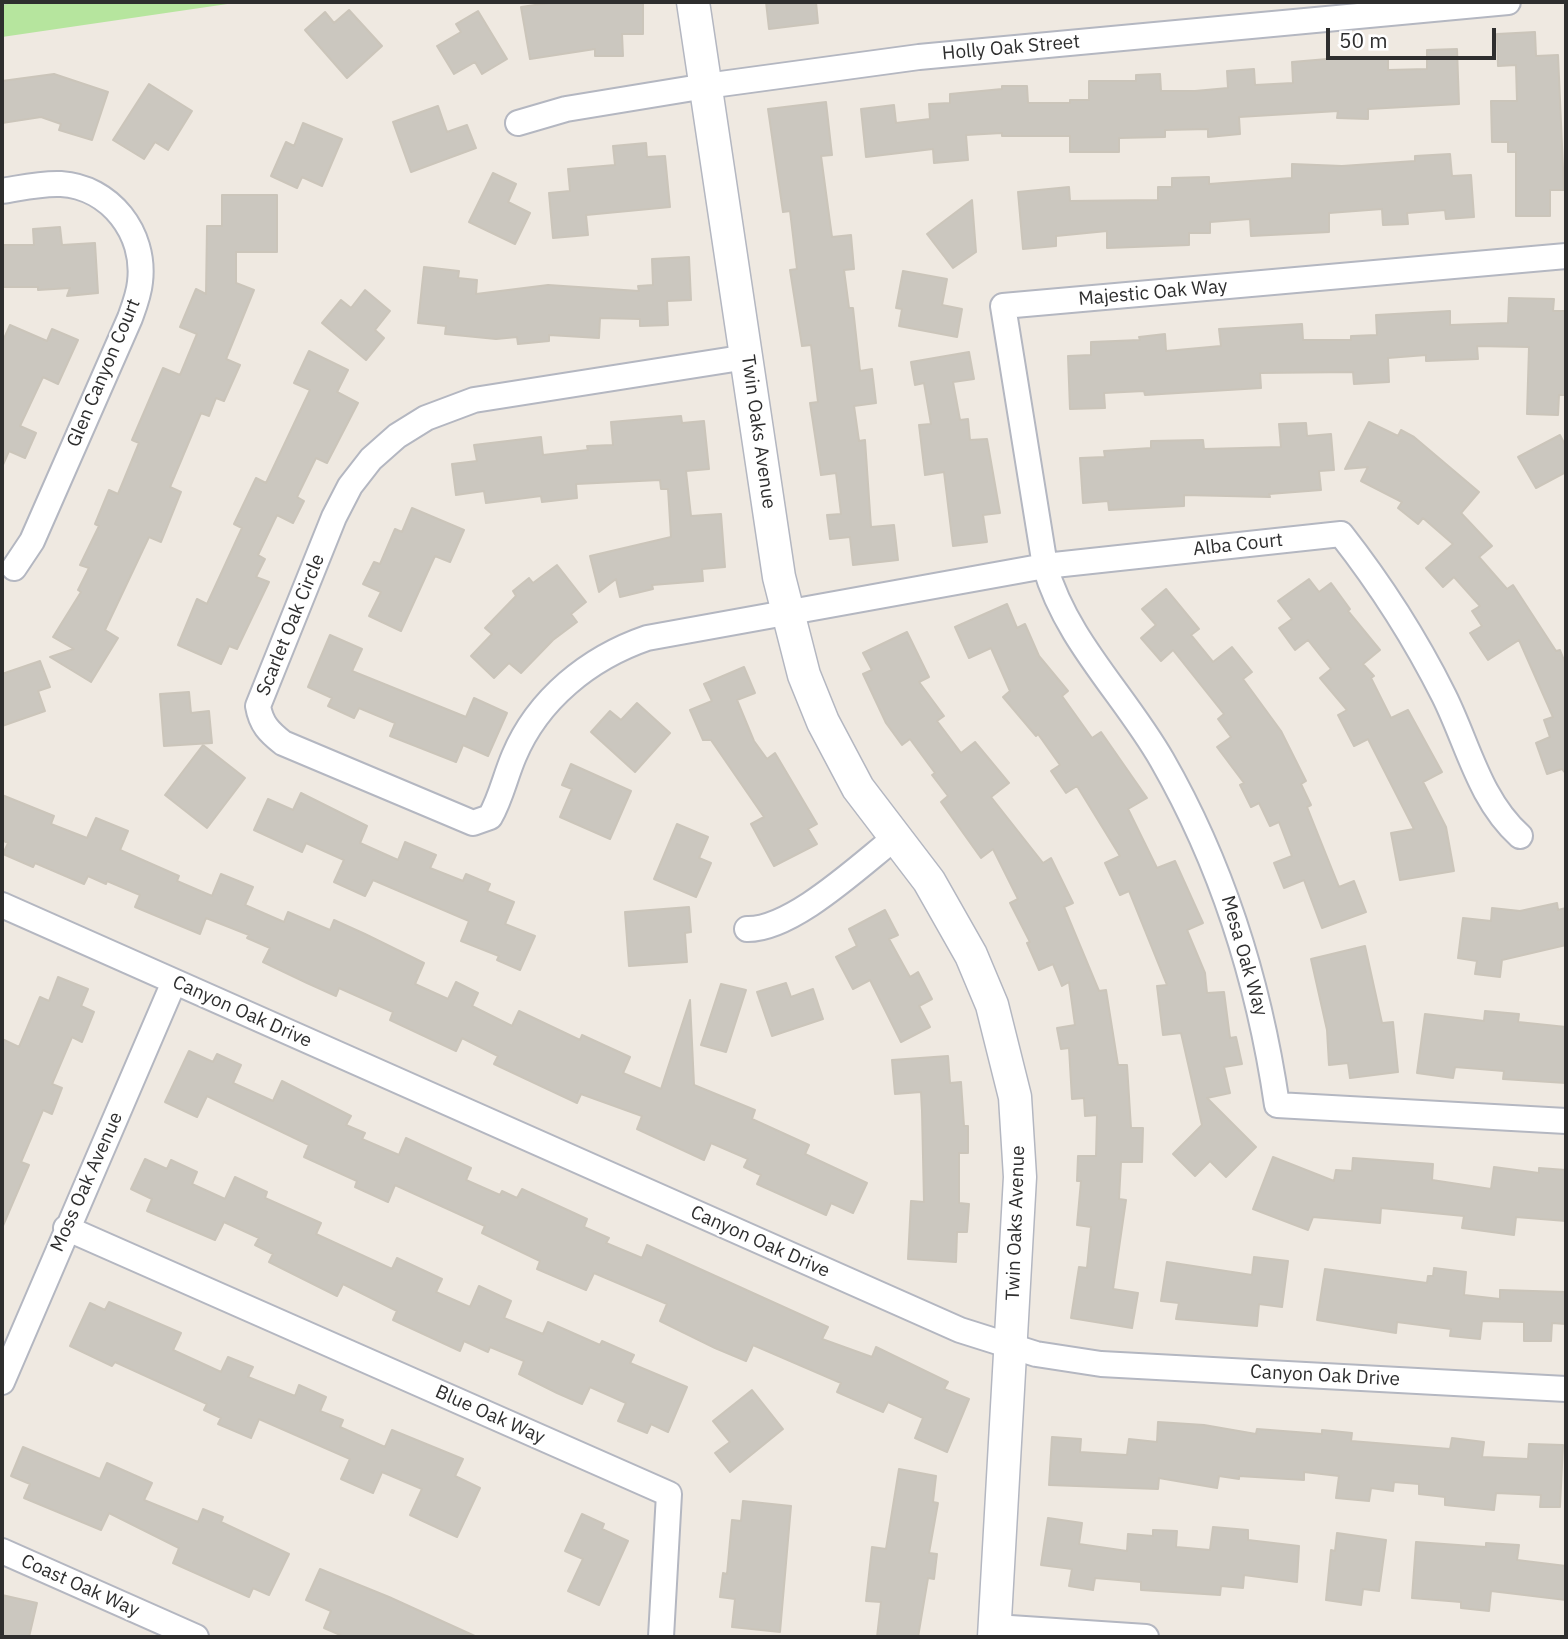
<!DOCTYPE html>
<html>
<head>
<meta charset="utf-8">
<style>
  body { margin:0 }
  #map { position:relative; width:1568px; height:1639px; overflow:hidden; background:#efe9e1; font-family:"IBM Plex Sans",sans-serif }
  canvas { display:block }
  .frame { position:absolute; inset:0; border:4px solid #2e2e2e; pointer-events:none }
  .scale { position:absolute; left:1326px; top:28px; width:170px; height:32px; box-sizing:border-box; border:4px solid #2e2e2e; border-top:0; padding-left:9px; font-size:21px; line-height:24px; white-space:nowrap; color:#2e2e2e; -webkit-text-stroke:5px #fff; paint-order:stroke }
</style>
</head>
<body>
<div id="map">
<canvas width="1568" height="1639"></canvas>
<div class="frame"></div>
<div class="scale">50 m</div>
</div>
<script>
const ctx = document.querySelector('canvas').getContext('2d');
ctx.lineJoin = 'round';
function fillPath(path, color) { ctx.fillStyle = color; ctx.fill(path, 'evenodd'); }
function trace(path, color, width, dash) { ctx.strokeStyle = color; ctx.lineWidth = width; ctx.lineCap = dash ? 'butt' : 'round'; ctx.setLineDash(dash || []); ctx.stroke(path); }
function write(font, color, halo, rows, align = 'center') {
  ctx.font = font + ' "IBM Plex Sans",sans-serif'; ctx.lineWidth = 5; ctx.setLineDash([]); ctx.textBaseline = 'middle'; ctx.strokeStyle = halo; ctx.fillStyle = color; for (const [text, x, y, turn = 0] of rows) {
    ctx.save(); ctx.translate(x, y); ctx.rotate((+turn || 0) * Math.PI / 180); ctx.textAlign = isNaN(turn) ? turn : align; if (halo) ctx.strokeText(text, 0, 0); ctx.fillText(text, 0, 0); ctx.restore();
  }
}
fillPath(new Path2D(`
  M2,2H241L2,37Z`), '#b6e59e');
const building = new Path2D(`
  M556,2H643V34H622L623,56H595V49L530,59L521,7Z
  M766,2H816L818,23L769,29Z
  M349,10L382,46L347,78L305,30L325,12L334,23Z
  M478,11L507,59L482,74L475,62L454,74L437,46L461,32L456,24Z
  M1535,32L1536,56L1558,55L1564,190H1550V216H1516V152H1508V142H1492L1491,101H1517L1516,65L1498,66L1497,34Z
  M1457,49L1459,104L1368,109V119L1337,118L1338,111L1239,117L1240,134L1208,137V129L1165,130V137L1119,138V152H1070V136H1002V133L966,135L968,160L934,163L933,149L866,157L861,109L894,105L896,123L930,119L929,104L950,103V94L1002,89V86H1027L1028,103H1070V100H1089V81H1136V75L1160,74L1161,91H1195L1228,88L1227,71L1254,69L1255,85L1293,83L1292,62L1339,58L1388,59V70L1427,69V50Z
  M54,74L108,92L92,140L59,130L61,124L41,117L2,123V81Z
  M149,84L192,111L168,150L155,142L144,159L113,140Z
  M826,102L832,155L821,156L832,237L851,235L854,269L844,270L849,308H853L860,371L872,369L876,403L854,406L859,441L865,440L871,527L894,525L898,560L853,565L850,537L830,539L827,515L841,514L836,473L821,475L810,403L818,402L811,345L802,346L790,270L797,269L790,211L783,212L768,109Z
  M438,106L447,132L467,125L476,148L411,172L393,122Z
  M303,123L342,139L322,186L302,177L297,188L271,176L286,142L294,146Z
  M646,143L647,157L665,156L670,207L586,215L588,235L553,238L549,193L570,191L568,169L615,165L613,146Z
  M1450,154L1452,176L1471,175L1474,217L1446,219L1445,210L1407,213L1408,224L1383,225L1382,209L1329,213V232L1251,236L1250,219L1210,222V233H1189V245L1107,248V231L1056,236V246L1023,249L1018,192L1069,187L1070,201L1158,200V187H1172V178L1209,177V184L1292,178V164L1342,166L1415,161V156Z
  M493,173L516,184L508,202L530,213L515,244L469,222Z
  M222,195H277V252H236V283L254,290L226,359L240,365L224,401L216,398L209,416L201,413L170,487L181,492L161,542L149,537L105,630L118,638L91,682L50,657L74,649L53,637L81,592L78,590L89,568L80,565L99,526L95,524L109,490L118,494L139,443L132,440L163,368L180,375L197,334L180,327L196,289L206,294L207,226H222Z
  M972,200L976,252L953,268L927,234Z
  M60,227L62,245L95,243L98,293L67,296L70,288L38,290V287H2V245H34L33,229Z
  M689,257L691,300L667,301L668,325L640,326V319L600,318L599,338L549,335V341L518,344L517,337L496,339L445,334L446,326L418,323L424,267L459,271L458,278L477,280L476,294L548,285L639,291L638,286L653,285L652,259Z
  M903,271L947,279L942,305L962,309L957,337L899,326L902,309L896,308Z
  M365,290L390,311L375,330L384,338L366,360L322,323L341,300L351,308Z
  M1509,298L1554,299L1553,311H1566V395H1559L1558,415L1527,414L1529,347L1477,346L1478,359L1426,361V355L1388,358L1389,382L1354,384L1353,372L1260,373L1261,388L1145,395L1144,391L1104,393L1105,408L1070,409L1068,356L1091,355V342L1140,340L1139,337L1165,334L1166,351L1221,346L1219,329L1302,324L1303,340H1351V336L1377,335L1376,315L1450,311V325L1508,323Z
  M10,325L47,341L52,329L78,340L58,384L43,377L20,426L36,433L25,458L9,451L2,467V343Z
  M309,351L348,370L337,392L358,403L327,463L316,458L297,497L304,501L293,523L277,515L258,555L265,559L256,577L269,582L237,649L229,646L221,664L178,645L197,599L207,604L242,528L234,524L256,478L266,483L310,390L294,383Z
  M969,352L974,379L953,382L960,420L968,419L970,440L987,439L1000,513L983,515L987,542L953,546L944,472L925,475L919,425L931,424L924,383L915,385L911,362Z
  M681,416L682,423L704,421L709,469L686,471L691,516L721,514L725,567L702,569L703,581L652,585L653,589L620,597L616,579L599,592L590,556L671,537L668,489H661L660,480L576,484L577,498L542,502L541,496L486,503L484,491L456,495L452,464L477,461L474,445L541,437L543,455L588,450L587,446L613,445L611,422Z
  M1369,422L1398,436L1401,430L1414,437L1479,492L1461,513L1492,546L1479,557L1507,589L1513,585L1556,651L1560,650L1566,665V774L1562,769L1547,774L1536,743L1550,737L1544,720L1553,717L1519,640L1488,660L1470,633L1482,626L1472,611L1480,606L1454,577L1443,587L1426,568L1453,544L1423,518L1418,524L1398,508L1402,502L1361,481L1368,467L1345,469Z
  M1306,423L1307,436L1331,434L1334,470L1319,471L1321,490L1269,494L1270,497L1184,495V506L1109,510L1108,501L1083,503L1080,458L1105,457L1104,451L1151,448V441L1203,440L1204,449L1281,447L1279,424Z
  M1560,435L1566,447V472L1536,488L1518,457Z
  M412,508L464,530L450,562L435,556L401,631L369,616L381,592L363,584L374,562L380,564L395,529L402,532Z
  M557,565L586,602L571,614L577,622L553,640L521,673L509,663L494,678L471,656L492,634L485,628L516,596L513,591L529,578L533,583Z
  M1309,579L1319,592L1331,583L1350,609L1348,611L1380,650L1363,664L1374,676L1371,678L1391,718L1408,710L1442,772L1423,782L1446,827L1454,871L1400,880L1391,833L1414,829L1368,739L1354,746L1338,715L1347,710L1320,678L1331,669L1308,640L1295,650L1279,628L1292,619L1278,601Z
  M1166,589L1199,629L1191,635L1213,662L1232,647L1252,672L1243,679L1281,731L1306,781L1301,784L1311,805L1307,807L1339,887L1354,881L1366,912L1322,928L1304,880L1284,888L1274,863L1292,856L1279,822L1270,826L1259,803L1251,807L1240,785L1244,783L1217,747L1231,737L1218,719L1224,714L1173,650L1161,661L1141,638L1156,625L1142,609Z
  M1007,604L1017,628L1025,624L1039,656L1068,691L1062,696L1092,738L1101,732L1147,798L1128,809L1157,868L1175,861L1203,923L1187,930L1205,973L1207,993L1224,992L1230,1038L1236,1037L1242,1064L1224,1067L1230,1093L1207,1098L1256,1147L1226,1177L1210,1161L1195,1176L1173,1154L1202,1125L1181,1033L1163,1035L1157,986L1167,985L1129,891L1120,895L1105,863L1120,856L1077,786L1066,793L1051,771L1060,765L1038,734L1036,736L1003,697L1010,691L991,648L969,658L955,627Z
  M907,632L929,677L919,682L944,716L937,721L961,753L975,742L1009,783L991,797L1043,863L1051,858L1073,903L1064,907L1099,991L1106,990L1118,1065H1127L1131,1128H1143L1142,1162H1121L1119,1199L1126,1200L1113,1289L1138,1293L1132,1328L1071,1318L1079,1267L1087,1268L1091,1227L1077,1225L1081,1181H1077L1078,1156H1096L1097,1115L1085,1116L1084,1098L1072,1099L1069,1048L1061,1049L1057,1028L1075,1025L1069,982L1062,986L1053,964L1039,970L1027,943L1030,942L1010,903L1018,899L993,849L981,858L941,802L948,796L932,775L935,773L910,739L902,745L886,723L863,674L872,670L863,653Z
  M330,635L362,649L352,671L466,717L474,698L507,713L488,756L463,745L456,762L390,736L395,723L359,708L354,718L328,706L332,698L308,687Z
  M40,661L50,687L38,691L45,711L2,726V674Z
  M744,667L755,693L737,700L754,741L767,759L775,753L817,824L808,829L817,844L774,866L751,824L764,817L711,740H703L690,710L712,701L704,684Z
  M189,692L191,713L209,711L212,743L164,746L160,694Z
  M637,703L670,733L635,772L591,732L610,711L621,720Z
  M203,745L245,778L207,828L165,795Z
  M571,764L631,791L610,839L560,817L572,789L562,785Z
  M301,793L367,826L360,843L398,860L405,842L436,855L430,868L463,881L466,874L490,884L487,891L514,902L505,924L535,936L520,970L497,960L499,956L461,941L469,921L373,880L365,896L334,882L344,860L306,843L302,852L254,830L268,799L293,810Z
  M2,795L54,816L51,824L87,838L96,818L128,831L120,850L179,876L177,881L212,896L221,874L253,887L245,905L284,922L288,912L330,930L334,920L365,934L424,963L415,984L448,999L456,982L478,993L472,1006L512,1026L519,1011L580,1040L582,1035L630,1057L623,1073L661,1089L690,1000L694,1085L755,1110L752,1119L809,1145L805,1154L867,1183L853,1213L831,1203L826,1215L757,1184L761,1175L744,1167L748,1159L711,1143L704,1160L637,1129L642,1116L581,1094L577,1103L494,1064L498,1056L462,1038L456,1051L390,1020L393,1012L339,988L336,996L307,983L263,962L270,948L247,938L249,935L206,918L200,934L135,907L140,895L107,881L106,884L88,876L84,884L35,863L33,867L3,854L8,843L2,840Z
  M677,824L708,837L699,858L711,863L696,897L654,879Z
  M1557,903L1558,910L1566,908V945L1502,960L1500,977L1475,974L1477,961L1458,958L1463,918L1491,921L1492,908L1520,911Z
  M689,907L691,932L685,933L687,962L629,966L625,912Z
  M885,910L898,935L889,939L910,977L918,972L932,999L919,1006L930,1027L901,1042L870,980L853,989L836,957L857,946L849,929Z
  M1365,946L1382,1023L1393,1022L1398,1072L1350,1078L1348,1063L1329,1065L1327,1030L1311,959Z
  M58,977L88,989L81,1006L94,1012L82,1042L72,1037L52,1084L62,1088L52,1114L43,1110L21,1162L29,1165L2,1228V1039L19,1047L40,997L49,1001Z
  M786,983L791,997L813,989L823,1019L772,1036L757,992Z
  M721,984L746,990L726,1052L701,1045Z
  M1485,1011L1519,1014L1518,1022L1566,1027V1083L1503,1079L1504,1071L1455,1067L1453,1078L1417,1073L1425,1014L1484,1021Z
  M189,1051L213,1062L217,1054L241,1065L233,1083L273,1101L282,1081L351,1116L346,1125L365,1133L362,1139L399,1155L406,1138L471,1168L466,1180L500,1195L502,1191L517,1198L522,1189L587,1219L584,1227L609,1238L606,1243L642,1258L647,1245L828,1327L822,1339L872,1357L876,1347L948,1382L944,1389L969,1399L947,1452L915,1438L923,1418L888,1402L883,1412L837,1392L841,1383L753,1345L746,1361L715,1348L660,1321L667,1304L594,1273L586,1290L537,1269L540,1261L482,1233L485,1226L395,1185L388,1202L355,1187L357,1181L304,1157L309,1145L207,1096L197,1117L165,1102Z
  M948,1056L950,1083L961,1082L964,1126H968V1153H959V1203L969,1204L967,1232H957L956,1262L908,1259L911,1201L924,1202L922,1111L921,1092L895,1094L892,1060Z
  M1273,1157L1334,1181L1336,1170L1352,1171L1353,1158L1433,1164L1432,1180L1491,1189L1494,1167L1539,1173V1168L1566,1170V1221L1516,1217L1514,1235L1462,1228L1464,1216L1381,1208L1380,1223L1313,1217L1308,1230L1253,1209Z
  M145,1159L167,1169L171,1160L197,1172L192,1184L225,1199L235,1177L267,1192L265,1198L321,1223L316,1234L392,1269L397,1258L442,1279L436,1292L470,1307L479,1286L511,1301L504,1318L543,1334L548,1322L600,1345L602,1341L634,1355L630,1363L687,1387L668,1432L651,1424L647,1433L618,1421L626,1403L590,1387L582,1404L557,1393L519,1374L524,1361L490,1347L488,1352L464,1341L460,1351L393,1320L397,1311L343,1284L337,1296L269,1262L273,1254L255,1245L259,1238L224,1222L215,1240L147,1211L152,1199L131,1189Z
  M1254,1257L1288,1261L1282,1307L1259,1304L1257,1326L1176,1319L1179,1303L1161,1301L1167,1262L1252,1275Z
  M1434,1268L1466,1272L1464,1295L1500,1299V1290L1566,1292V1324L1552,1323L1551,1341H1524V1322L1482,1321L1480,1339L1450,1336L1451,1329L1397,1322L1396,1333L1317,1320L1325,1269L1427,1283L1428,1276H1433Z
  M109,1302L181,1333L173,1350L221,1372L228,1357L253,1367L248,1377L295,1396L299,1385L326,1397L320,1411L343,1420L340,1427L385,1447L392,1430L463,1459L455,1476L480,1488L457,1537L410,1515L422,1489L382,1472L373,1493L341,1479L350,1459L259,1419L251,1438L218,1424L221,1418L204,1410L207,1404L115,1362L112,1366L70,1346L90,1303L105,1310Z
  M752,1390L783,1429L730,1472L715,1453L730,1442L713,1421Z
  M1158,1422L1204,1425L1256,1434L1257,1429L1322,1434V1430L1352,1433L1351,1441L1450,1449L1452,1438L1484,1442L1482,1457L1528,1459L1529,1444L1563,1445L1560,1507H1540L1541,1495L1496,1493L1494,1510L1445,1505V1497L1419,1494V1484L1394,1482L1393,1491L1371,1488L1369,1501L1336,1498L1339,1476L1304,1472V1480L1239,1476V1479L1219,1476L1217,1488L1159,1478L1158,1489L1049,1485L1052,1437L1081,1439L1080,1452L1127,1455L1129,1439L1157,1442Z
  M23,1447L100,1479L107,1463L152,1483L144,1500L198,1522L203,1509L223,1517L221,1522L289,1554L269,1595L253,1588L249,1597L173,1563L179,1548L109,1513L101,1530L24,1498L30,1484L11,1476Z
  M899,1469L936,1476L933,1502L938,1503L929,1553L937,1554L934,1579L928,1578L918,1637H877L881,1602L866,1601L872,1547L886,1549Z
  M743,1501L791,1506L780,1632L732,1627L735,1599L720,1597L723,1573L727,1574L732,1520L741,1521Z
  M582,1514L604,1524L602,1529L628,1541L599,1605L568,1591L583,1559L565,1551Z
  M1048,1518L1082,1523L1079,1544L1127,1551L1128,1534L1153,1536V1530L1177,1531L1176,1547L1210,1550L1213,1527L1248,1530V1540L1299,1546L1297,1582L1244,1575L1243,1588L1221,1586L1220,1595L1141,1590V1582L1095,1578L1093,1590L1069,1586L1072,1569L1041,1565Z
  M1337,1533L1386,1540L1379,1591L1363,1589L1361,1605L1326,1600L1331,1550L1335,1551Z
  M1416,1542L1486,1547V1543L1519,1545L1517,1560L1566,1566V1600L1491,1591L1489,1611L1461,1608V1602L1412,1598Z
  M320,1569L389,1597L477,1637H345L324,1628L331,1611L306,1600Z
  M2,1595L37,1603L29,1637H2Z`);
fillPath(building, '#cbc7bf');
trace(building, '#cbc5ba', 2);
const minor = new Path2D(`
  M518,123L566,109L706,86L919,57L1508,2
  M2,191C21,188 41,183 61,184C110,187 146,233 140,282C139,294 134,307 130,318L32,541L14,568
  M1566,256L1003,306L1045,566C1066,640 1124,694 1162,760C1224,868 1259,982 1277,1105L1566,1121
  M747,357L474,400L426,418L397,436L371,459L350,486L334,517L258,706C261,724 269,732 283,743L473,823L490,817C501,798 505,777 514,756C538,699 589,658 647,638L1045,566L1341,534C1381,585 1415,638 1444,696C1468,744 1479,799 1520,836
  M2,905L960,1330L1036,1354L1101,1364L1566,1389
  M747,929C792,930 859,866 896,837
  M66,1228L669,1494L661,1637
  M2,1382L174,982
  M2,1551L196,1637
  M995,1627L1146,1637`);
const tertiary = new Path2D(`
  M693,2L779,577L804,675L823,722L858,788L929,881L971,955L992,1005L1015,1097L1020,1177L994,1637`);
trace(minor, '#b4b7c1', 28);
trace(tertiary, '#b4b7c1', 35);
trace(new Path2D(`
  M2,3L7,2`), '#c9c9c9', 4.5, [5, 3.5]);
trace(minor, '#fff', 24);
trace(tertiary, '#fff', 32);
write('19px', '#2e2e2e', '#fff', [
  ["Holly Oak Street",1011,48,-5],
  ["Majestic Oak Way",1153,293,-5],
  ["Glen Canyon Court",104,373,-67],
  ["Twin Oaks Avenue",758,432,82],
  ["Alba Court",1238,545,-6],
  ["Scarlet Oak Circle",291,625,-68],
  ["Mesa Oak Way",1244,956,74],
  ["Canyon Oak Drive",242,1012,24],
  ["Moss Oak Avenue",87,1182,-66],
  ["Twin Oaks Avenue",1016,1223,-88],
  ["Canyon Oak Drive",760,1242,24],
  ["Canyon Oak Drive",1325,1376,3],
  ["Blue Oak Way",490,1415,24],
  ["Coast Oak Way",80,1586,24]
]);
</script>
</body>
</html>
